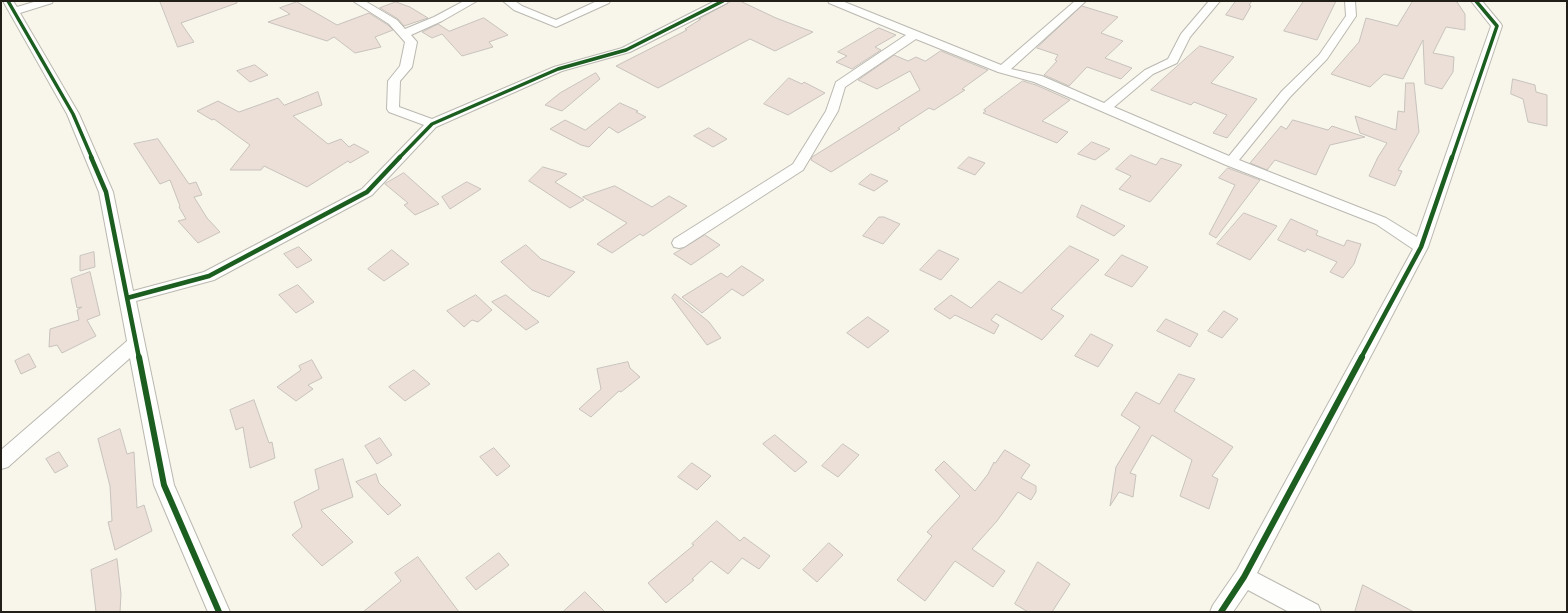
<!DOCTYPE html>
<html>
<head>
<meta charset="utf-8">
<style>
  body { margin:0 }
  #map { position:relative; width:1568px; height:613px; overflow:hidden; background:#f8f6eb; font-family:"PT Sans Narrow",sans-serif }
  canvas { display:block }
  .frame { position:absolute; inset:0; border:2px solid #211f18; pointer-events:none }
</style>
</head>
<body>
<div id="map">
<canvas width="1568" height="613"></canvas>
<div class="frame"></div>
</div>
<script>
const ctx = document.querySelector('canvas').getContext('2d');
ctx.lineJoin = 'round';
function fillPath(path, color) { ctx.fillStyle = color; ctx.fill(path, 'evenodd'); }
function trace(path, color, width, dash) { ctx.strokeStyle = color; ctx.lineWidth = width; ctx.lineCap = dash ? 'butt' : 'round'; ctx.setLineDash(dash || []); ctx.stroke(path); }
const building = new Path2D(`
  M160,1H237V3L181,23L194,42L178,47Z
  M732,1H740L776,18L813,32L775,51L750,39L658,88L616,66L687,30L685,29L701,19H699Z
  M1236,1H1252L1249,5L1251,6L1243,20L1226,15Z
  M1304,1H1336L1317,40L1284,31Z
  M1413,1H1454L1457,2L1465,14V30L1446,27L1433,53L1454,57L1453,72L1442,89L1425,84L1423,40L1403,79L1384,74L1370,87L1331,74L1359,42L1366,18L1397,26Z
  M297,2L337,25L369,13L388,25L393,30L375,37L381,47L355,53L334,37L327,41L268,22L290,14L280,8Z
  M396,2L410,7L428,18L404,26L398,19L380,8Z
  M1082,6L1118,17L1101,33L1123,41L1105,58L1132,68L1121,79L1087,67L1069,86L1044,75L1057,61L1055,60L1058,55L1037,48Z
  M484,18L508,35L489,42L493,47L462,56L442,34L432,38L422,32L438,24L449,31Z
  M879,28L896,35L875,47L881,50L852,69L836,62L847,56L838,52Z
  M1200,46L1234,57L1211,83L1257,99L1227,138L1213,133L1227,115L1194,102L1191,105L1151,90Z
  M941,51L988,70L962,89L965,90L934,110L929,108L898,128L900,129L831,172L811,160L812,157L920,90L910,71L877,89L858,80L894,55L908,61L916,57L925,61Z
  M255,65L268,75L250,82L237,71Z
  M596,73L600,79L562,111L545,105L560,93Z
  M789,78L802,84L804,82L825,93L788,115L764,104Z
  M1513,79L1535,85L1536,92L1547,95V126L1528,122L1523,99L1511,94Z
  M1023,81L1036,85L1070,100L1042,121L1068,132L1057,143L983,113L986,111L984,110Z
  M1406,83H1414L1419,132L1398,170L1402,171L1395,186L1369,176L1378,157L1387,143L1360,133L1355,116L1396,130L1398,111L1404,112Z
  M318,92L322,105L293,116L328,144L341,139L349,147L354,144L369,152L350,163L348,161L307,187L264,166L261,170H230L250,145L214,119L212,120L197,111L218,101L239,112L278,98L284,105Z
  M620,103L638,111L636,112L646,117L618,133L609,127L589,147L581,145L550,129L565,120L585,130Z
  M1293,120L1328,130L1332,126L1365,137L1330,145L1316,175L1275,160L1267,170L1250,163L1281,126L1286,129Z
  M709,128L727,139L713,147L694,136Z
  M158,139L189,184L196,182L202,195L194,197L207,218L220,232L198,243L178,221L186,219L179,207L180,206L170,180L160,184L134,144Z
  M1092,142L1110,149L1095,160L1078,154Z
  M1131,155L1156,165L1161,158L1182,165L1150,202L1119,189L1131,176L1116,169Z
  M969,157L985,163L975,175L958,168Z
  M543,167L567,174L555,182L584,200L570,208L529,181Z
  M1228,168L1260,180L1216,238L1209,234L1235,185L1219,178Z
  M404,173L439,204L415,215L404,205L408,203L385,184Z
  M871,174L888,181L874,191L859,184Z
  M467,182L481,189L450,209L442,197Z
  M615,186L652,207L669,196L687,206L643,236L640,234L612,253L597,244L627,223L583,197Z
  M1082,205L1125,226L1114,236L1077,217Z
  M1244,213L1277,226L1250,260L1217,244Z
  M879,217H884L900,224L883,244L863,236Z
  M1291,219L1318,231L1316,235L1344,246L1347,240L1361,244L1354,264L1343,278L1330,272L1337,262L1307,249L1305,252L1278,240Z
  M705,235L720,245L691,265L674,254Z
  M526,245L541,259L575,272L549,297L532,290L501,262Z
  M1070,246L1099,260L1051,309L1064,316L1042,340L996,314L991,320L999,325L994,334L955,315L950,319L934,309L951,295L971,308L999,281L1021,293Z
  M299,247L312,260L297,268L284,254Z
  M392,250L409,264L384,281L368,269Z
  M939,250L959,259L941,280L920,270Z
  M94,252L95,267L80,271V256Z
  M1122,255L1148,267L1132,287L1105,275Z
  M742,266L764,280L743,296L732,289L702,313L682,297L721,273L727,277Z
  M90,272L100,315L87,320L96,336L62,353L57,345L49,347L50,329L79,320L77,310L82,307L77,308L71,279Z
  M298,285L314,302L296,313L279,295Z
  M675,294L709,322L721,338L707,345L672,298Z
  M476,295L492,310L478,322L472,320L464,327L447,311Z
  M506,295L539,322L526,330L492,302Z
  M1224,311L1238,319L1222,338L1208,331Z
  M868,317L889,331L868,348L847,333Z
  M1166,319L1198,334L1190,347L1157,331Z
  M1091,334L1113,345L1098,367L1075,356Z
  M29,354L36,367L21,374L15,361Z
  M312,360L322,378L308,385L313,389L296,401L277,387L301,370L299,366Z
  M628,362L630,368L640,377L621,392L619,391L591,417L579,409L601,389L597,369Z
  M414,370L430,384L405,401L389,387Z
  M1179,374L1195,379L1174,411L1233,447L1212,476L1218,479L1209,509L1180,496L1192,460L1152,435L1130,473L1136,475L1133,497L1119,492L1110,506L1116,467L1140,427L1121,415L1136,392L1159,404Z
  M254,400L269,443L272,442L275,458L250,468L243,427L236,430L230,410Z
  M120,429L127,454L134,452L137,508L144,505L152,531L115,550L108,522L112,521L110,486L98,439Z
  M775,435L807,462L795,472L763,444Z
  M380,438L392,455L377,464L365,446Z
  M843,444L859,455L838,477L822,466Z
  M494,448L510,466L497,476L480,457Z
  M1005,450L1030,465L1021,478L1036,486V492L1031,500L1018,492L997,521L972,549L1005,571L993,587L955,561L925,601L897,580L932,536L927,532L960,496L935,470L944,461L975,491L988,474L994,462L995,463Z
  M59,452L68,466L55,473L46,459Z
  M343,459L353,497L321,510L353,542L322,566L292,535L302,527L294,502L319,489L315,470Z
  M692,463L711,476L697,490L678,477Z
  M376,474L379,483L401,505L388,515L356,482Z
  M717,521L740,541L744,537L770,556L759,569L742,558L728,574L711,561L692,579L694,580L666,603L648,583L694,545L692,544Z
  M829,543L843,555L817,582L803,570Z
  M499,553L509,565L476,590L466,578Z
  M418,557L459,612H363L401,581L395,573Z
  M117,559L121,594L120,612H96L91,570Z
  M1038,562L1070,584L1052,612H1028L1015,604Z
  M1363,585L1414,612H1355Z
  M585,592L605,612H563Z`);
fillPath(building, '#ebdfd8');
trace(building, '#c7c2bc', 1);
const street = new Path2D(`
  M3,1H13L17,7L37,1H53L52,3L20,13L79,114L113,192L133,291L204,272L362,189L424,125L389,112L387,109L388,81L400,66L405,42L389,24L353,1H365L397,20L405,29L434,17L464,1H477L442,21L411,35L417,42L412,67L400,81L399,107L432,119L554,67L622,48L715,1H728L727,3L630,52L562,71L436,127L372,195L214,280L136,301L174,485L230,612H208L154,485L130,358L8,467L1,469V450L127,341L99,192L67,114Z
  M503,1H515L522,6L556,20L597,1H610L609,3L556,27L514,10Z
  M828,1H842L1001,65L1075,1H1086L1011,69L1042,76L1104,103L1145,70L1168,59L1181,34L1209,1H1220L1190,37L1177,63L1153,74L1114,107L1229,156L1282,91L1319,55L1346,16L1345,1H1355L1356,16L1327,59L1290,97L1239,160L1386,218L1417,237L1491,26L1471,1H1482L1501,24L1502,26L1428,247L1257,573L1318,605L1321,612H1289L1248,590L1233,612H1210L1213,605L1237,570L1413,249L1376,224L1226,165L1034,82L998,72L916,39L845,87L838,111L803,170L684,247L679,248L674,247L672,243L674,239L793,164L826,111L836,82L906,35L829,3Z`);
trace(street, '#bab8b0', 2);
fillPath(street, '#fefefc');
trace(new Path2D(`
  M8,1L73,114L92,158
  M399,158L432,124L558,69L626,50L723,1
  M1452,158L1497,26L1476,1`), '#1b5e20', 3.5);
trace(new Path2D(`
  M91,157L106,192L139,358
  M127,298L209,276L367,192L400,157
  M1361,358L1421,247L1452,157`), '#1b5e20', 4.5);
trace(new Path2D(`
  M139,357L164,485L219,612
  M1221,612L1244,577L1362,357`), '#1b5e20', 6);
</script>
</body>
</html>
